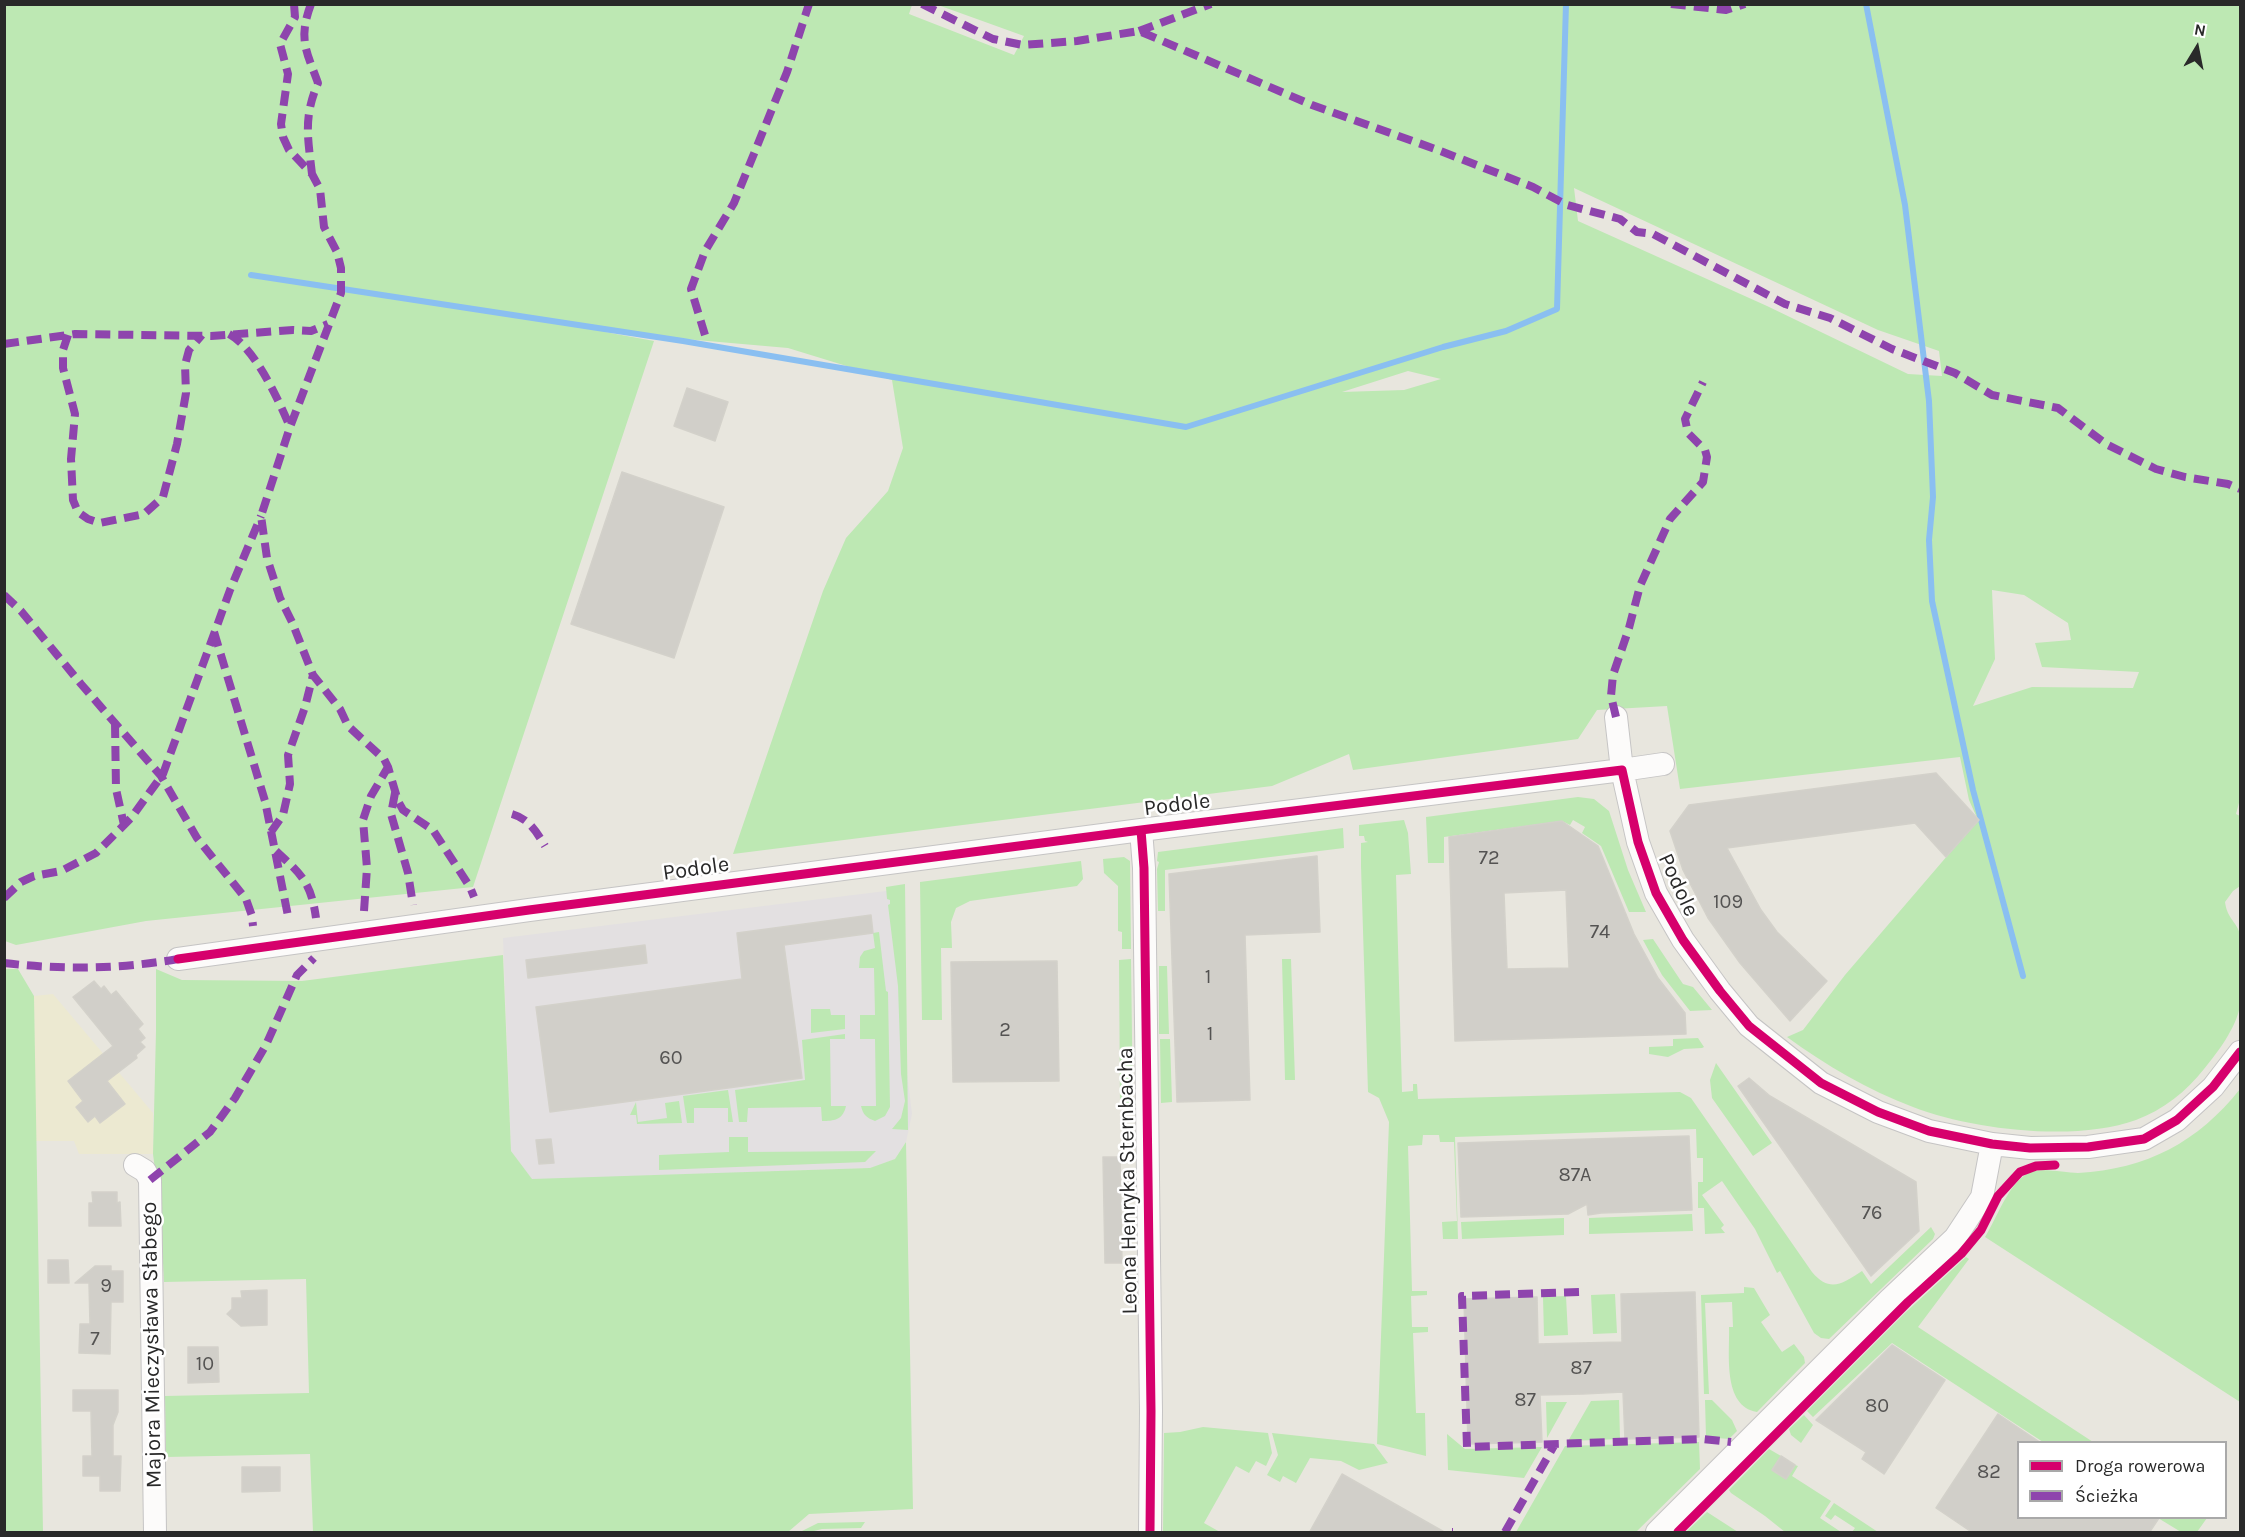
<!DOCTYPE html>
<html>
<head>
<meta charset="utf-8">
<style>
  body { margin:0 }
  #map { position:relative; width:2245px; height:1537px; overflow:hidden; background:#e8e6de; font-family:Karla,sans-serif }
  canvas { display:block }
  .frame { position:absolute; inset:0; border:6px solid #292929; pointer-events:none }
  .legend { position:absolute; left:2017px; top:1441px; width:210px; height:78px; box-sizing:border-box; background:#fff; border:2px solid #a9a9a9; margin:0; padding:8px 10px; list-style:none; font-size:18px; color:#292929 }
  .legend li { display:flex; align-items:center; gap:12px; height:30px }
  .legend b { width:30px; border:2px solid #a9a9a9 }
  .north { position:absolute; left:2167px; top:18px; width:60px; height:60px; -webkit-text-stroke:4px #fff; paint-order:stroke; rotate:10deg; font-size:16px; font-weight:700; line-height:24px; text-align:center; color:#292929 }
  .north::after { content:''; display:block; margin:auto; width:21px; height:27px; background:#292929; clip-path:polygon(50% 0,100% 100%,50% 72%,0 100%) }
</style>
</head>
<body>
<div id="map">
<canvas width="2245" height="1537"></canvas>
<div class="frame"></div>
<ul class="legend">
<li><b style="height:8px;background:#d6006c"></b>Droga rowerowa</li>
<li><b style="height:8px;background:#8e44ad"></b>Ścieżka</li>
</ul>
<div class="north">N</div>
</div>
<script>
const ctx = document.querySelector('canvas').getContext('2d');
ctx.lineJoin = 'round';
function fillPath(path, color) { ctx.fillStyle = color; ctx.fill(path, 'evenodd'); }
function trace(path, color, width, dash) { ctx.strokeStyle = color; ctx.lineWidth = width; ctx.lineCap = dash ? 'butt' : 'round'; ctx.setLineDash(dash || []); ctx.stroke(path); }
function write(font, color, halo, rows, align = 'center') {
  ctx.font = font + ' Karla,sans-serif'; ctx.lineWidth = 5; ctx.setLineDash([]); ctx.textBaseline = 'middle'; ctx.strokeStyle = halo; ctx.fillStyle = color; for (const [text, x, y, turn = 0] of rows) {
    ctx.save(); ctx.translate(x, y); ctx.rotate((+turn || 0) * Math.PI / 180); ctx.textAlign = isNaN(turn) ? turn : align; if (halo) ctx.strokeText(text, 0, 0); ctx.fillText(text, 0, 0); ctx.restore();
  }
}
fillPath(new Path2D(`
  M894,890L906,1065L912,1114L906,1142L895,1159L871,1168L532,1180L511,1151L503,938Z`), '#e3e0e1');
fillPath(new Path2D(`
  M53,994L153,1113V1154H79L74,1141H35L34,996Z`), '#ece9d1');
fillPath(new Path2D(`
  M4,5H912L909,14L1014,55L1024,36L938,5H2240V799L2236,814L2240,816V886L2233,891L2225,902C2227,918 2236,921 2240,934C2242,938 2242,1001 2240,1006C2236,1028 2218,1052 2204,1069C2187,1091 2163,1110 2136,1120C2076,1142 1973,1130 1913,1107C1868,1090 1827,1066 1787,1037L1803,1030L1845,975L1978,820L1969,800L1960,757L1680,789L1667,706L1597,710L1578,739L1353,770L1349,754L1272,786L733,854L823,591L846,538L888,491L903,448L892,380L788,348L605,332L654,341L473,887L146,921L16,945L5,941ZM1574,188L1878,330L1939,351L1942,376L1908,374L1767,306L1578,221ZM1408,371L1441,379L1404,390L1342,392ZM1992,590L2024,595L2068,623L2071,640L2035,643L2042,667L2139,672L2133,688L2032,687L1973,706L1995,659Z
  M1578,797L1594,799L1609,811L1628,870L1646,912H1629L1601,846L1582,833L1585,827L1573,820L1570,825L1562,821L1444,837V863H1428L1426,817Z
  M1404,820L1408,833L1411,874L1396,875L1402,1092L1413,1091V1084H1417L1418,1099L1680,1092L1691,1098L1812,1272C1830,1293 1842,1284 1862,1271L1871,1284L1931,1227L1935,1234L1933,1239L1829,1339L1821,1338L1814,1333L1780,1271L1777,1273L1755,1229L1722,1181L1702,1195L1724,1225L1721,1228L1725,1233L1705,1234L1704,1208H1698V1182H1703V1158H1697L1696,1129L1455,1137L1458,1239H1443L1442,1222L1457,1221L1454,1142H1440L1439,1135H1423L1422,1145L1408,1146L1412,1291H1427V1295L1411,1296L1412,1327H1428V1332L1413,1333L1416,1413H1425L1426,1456L1377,1444L1389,1122L1379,1098L1368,1092L1361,866V843L1368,842L1365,841L1364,836H1359V825Z
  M1343,828L1344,848L1165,870V911H1158L1157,869L1159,862L1157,861L1158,852Z
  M1124,857L1130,861L1131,949H1122V932L1118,931V886L1104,873L1103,859Z
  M1081,861L1083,879L1077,886L970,901L956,908L951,922L952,948H941L942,1020H922L920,882Z
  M905,884L908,1130L892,1129L901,1118L905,1101L901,1074L898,986L888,905L890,904V900L887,899L886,887Z
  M879,932L886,991L888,992L890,1107L885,1116L875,1121C867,1118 863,1115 861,1106H876L875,1039H860V1015H875L874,968H859L860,957L864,951L875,948L873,933Z
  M1653,939L1683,984L1693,987L1712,1010L1690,1011L1662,975L1643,940Z
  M503,955L511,1151L532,1179L870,1168L895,1159L906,1142L913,1509L809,1514L788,1532H313L310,1454L166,1457L165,1396L309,1393L306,1279L164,1282L160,1208L153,1154L156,1031V969L182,980L302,981Z
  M1131,959L1133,1115H1124V1105H1120L1119,960Z
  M1282,959H1291L1295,1080H1285Z
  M1159,966H1167L1169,1034H1159Z
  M5,969H18L34,996L43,1532H5Z
  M811,1009H830L831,1015H845V1029L811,1033Z
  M845,1034V1039H830L831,1106H846C843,1120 834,1121 822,1121L821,1107L748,1108L747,1122H739L735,1090L805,1080L802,1040Z
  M1698,1038L1704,1047L1702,1048L1684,1049L1668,1057L1649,1054V1047L1673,1046V1039Z
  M1160,1039H1170L1172,1102L1161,1103Z
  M1716,1063L1772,1143L1753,1156L1712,1098L1710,1080Z
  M2240,1089V1402L1985,1237C1998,1216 2007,1186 2028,1173C2039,1167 2065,1173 2078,1173C2147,1169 2198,1142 2240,1089Z
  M728,1090L733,1122H728V1108H694V1123H687L683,1096Z
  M679,1101L682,1123L637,1124L636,1115H630L636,1102L638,1122L667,1118L665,1103Z
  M729,1137H748V1152L876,1151L865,1162L659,1170V1155L729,1152Z
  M1692,1214L1693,1231L1589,1234V1218Z
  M1564,1218V1235L1462,1239L1461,1222Z
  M1966,1257L1969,1259L1918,1327L2093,1442H2043L1892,1343L1813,1417L1807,1411L1905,1313Z
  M1744,1287L1754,1288L1770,1315L1761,1322L1782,1352L1794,1344L1804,1357L1805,1363L1757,1412C1722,1406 1730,1353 1729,1327H1733L1732,1302L1705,1303L1709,1394H1704L1701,1295L1744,1293Z
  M1615,1294L1617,1333L1593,1334L1591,1295Z
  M1566,1296L1568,1335L1544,1336L1543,1297Z
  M1619,1400L1620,1439L1568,1441L1591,1401Z
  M1705,1400H1712L1732,1420L1737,1431L1729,1439L1706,1437Z
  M1546,1402H1567L1547,1438Z
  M1804,1415L1813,1425L1801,1443L1791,1435L1789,1429Z
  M1203,1427L1268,1433L1272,1453L1266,1466L1256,1461L1249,1473L1236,1466L1204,1523L1220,1532H1163L1164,1433L1180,1432Z
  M1272,1433L1374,1444L1388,1463L1359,1470L1341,1461L1310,1458L1296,1483L1283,1476L1280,1482L1267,1475L1278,1455Z
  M1447,1434L1465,1449L1542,1447L1524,1478L1448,1470Z
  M1699,1442L1700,1469L1636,1532H1516L1565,1446Z
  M1769,1449L1781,1456L1772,1470L1786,1479L1795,1465L1798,1466L1792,1476L1831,1501L1820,1518L1841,1532H1785L1765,1516L1731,1493L1729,1490Z
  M1834,1503L1878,1532H1879H1852L1855,1528L1835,1515L1831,1520L1825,1516Z
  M1707,1512L1738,1532H1686Z
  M2158,1518H2207L2197,1532H2181Z
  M865,1522L861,1528L822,1529L810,1532H800L818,1523Z`), '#bde8b3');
trace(new Path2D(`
  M1866,4L1905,205L1929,401L1933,497L1929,540L1932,601L1973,790L2023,976
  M251,275L683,341L1186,427L1443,347L1506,331L1557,309L1566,4`), '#8abff1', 6);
const building = new Path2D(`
  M687,388L728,402L715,441L674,426Z
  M622,472L724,507L674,658L571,624Z
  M1936,773L1979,820L1946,857L1915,823L1727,848L1761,910L1777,932L1827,981L1790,1021L1740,963L1708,918L1683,870L1670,831L1689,805Z
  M1562,821L1598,846L1634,934L1658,978L1685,1013L1686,1034L1455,1041L1449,837ZM1566,890L1569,968L1507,969L1504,893Z
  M1317,856L1320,932L1245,935L1250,1100L1177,1102L1169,874Z
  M871,915L873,933L784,945L802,1078L550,1112L536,1007L742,979L737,933Z
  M645,945L647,963L528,978L526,960Z
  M1057,961L1059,1081L953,1082L951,962Z
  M94,981L101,989L104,986L111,995L116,991L143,1024L138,1029L145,1038L140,1042L145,1047L136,1055L137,1058L107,1081L125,1104L100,1123L95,1116L88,1122L76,1107L83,1101L68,1081L113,1046L73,997Z
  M1749,1078L1770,1096L1916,1182L1919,1231L1871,1276L1738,1086Z
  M1689,1136L1692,1210L1601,1213L1588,1215L1587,1204L1568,1214L1461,1217L1458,1143Z
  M551,1139L554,1163L539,1164L536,1140Z
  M1103,1157H1120L1122,1263H1105Z
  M92,1192H117V1203L120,1202L121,1226H89V1203H93Z
  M48,1260H68L69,1283H48Z
  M95,1266H111V1271H123V1302H111L110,1354L79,1353L80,1324H90L89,1283H75Z
  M267,1290V1325L241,1326L227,1314L232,1309V1298H242L241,1291Z
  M1695,1292L1699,1437L1625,1439L1623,1392L1583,1394L1540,1395L1542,1442L1468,1444L1464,1299L1537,1297L1538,1344L1622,1342L1621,1294Z
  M1892,1345L1945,1380L1884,1474L1862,1459L1866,1452L1816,1420Z
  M188,1347H218L219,1382L188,1383Z
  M73,1390H118V1412L113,1425V1456H121L120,1491H100V1476H83V1456H92L91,1411H73Z
  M1998,1414L2041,1443H2019V1518H2159L2149,1533H1973L1936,1508Z
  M1781,1456L1795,1465L1786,1479L1772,1470Z
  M242,1467H280V1491L242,1492Z
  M1342,1474L1446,1533H1309Z`);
fillPath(building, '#d1cfc9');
trace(building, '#d3d1ca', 1.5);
const street = new Path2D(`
  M1616,717L1622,770L1663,764
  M1141,830L1144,868L1151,1411L1150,1532
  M178,959L529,910L1141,830L1622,770L1638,842L1656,893L1683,940L1720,991L1749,1026L1821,1083L1878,1112L1929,1131L1992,1144L2030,1148L2088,1147L2144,1139L2177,1120L2213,1087L2240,1052
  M135,1165L145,1171L150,1180L155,1532
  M1657,1532L1889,1300L1955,1238L1982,1197L1992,1144`);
trace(street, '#c5c4c4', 24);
trace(street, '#fcfbfa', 22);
trace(new Path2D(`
  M294,4L295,17L280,44L288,74L281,124L283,137L289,150L312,174L320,189L324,227L337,252L341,268V293L290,427L261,516L267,558L280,598L292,622L313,675L340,709L348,726L384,759L388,767L398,801L403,810L433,830L470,887L474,897
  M311,4C298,39 306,50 318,83C303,118 308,138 312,174
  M922,4L993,39L1023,45L1077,41L1139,31L1312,105L1438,150L1533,187L1567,205L1620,219L1637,232L1653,234L1785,304L1830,318L1892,349L1955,373L1992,395L2058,408L2106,444L2156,469L2185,477L2228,484L2240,489
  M1671,4L1726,10L1745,4
  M1139,31L1211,4
  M229,334C255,348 278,399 290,427
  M68,335L63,350V368L75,414L71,459L73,500L78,512L88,519L100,523L144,514L163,497L177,444L186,393L185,365L189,350L202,335
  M705,335L691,289L705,251L734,203L787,72L809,4
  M4,344L75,334L211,336L293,330L311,331L328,324
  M4,595L21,611L81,684L161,776L197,838L246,899L252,916L253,926
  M214,632L265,801L289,921
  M1616,717L1611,696L1613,675L1629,628L1640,586L1670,519L1703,482L1707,457L1705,450L1688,433L1685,419L1703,382
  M115,723L116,789L124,825
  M395,793L391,814L408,873L413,905
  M512,814C529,819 536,831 545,846
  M271,832L283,815L290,784L288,755L305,707L313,675
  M276,851C301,874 311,882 316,918
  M4,898L21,882L34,876L61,871L96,853L131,818L163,774L230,590L261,516
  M364,911L367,868L363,820L371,796L388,767
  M4,963C62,970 121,969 178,959
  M150,1180L210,1132L235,1098L266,1045L297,975L314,958
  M1579,1292L1462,1296L1467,1447L1702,1439L1731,1442
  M1452,1532H1453
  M1505,1532L1555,1444`), '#8e44ad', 8, [15, 8]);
trace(new Path2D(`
  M1141,830L1144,868L1151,1411L1150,1532
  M178,959L529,910L1141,830L1622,770L1638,842L1656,893L1683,940L1720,991L1749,1026L1821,1083L1878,1112L1929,1131L1992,1144L2030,1148L2088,1147L2144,1139L2177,1120L2213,1087L2240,1052
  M1678,1532L1908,1302L1961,1254L1981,1230L1998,1196L2020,1172L2036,1166L2055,1165`), '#d6006c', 9);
write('20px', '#545352', null, [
  ["72",1489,858],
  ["109",1728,902],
  ["74",1600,932],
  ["1",1208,977],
  ["2",1005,1030],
  ["1",1210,1034],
  ["60",671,1058],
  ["87A",1575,1175],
  ["76",1872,1213],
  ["9",106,1286],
  ["7",95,1339],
  ["10",205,1364],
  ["87",1581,1368],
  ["87",1525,1400],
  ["80",1877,1406],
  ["82",1989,1472]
]);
write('22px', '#292929', '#fff', [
  ["Podole",1177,805,-7],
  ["Podole",696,869,-8],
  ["Podole",1678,885,65],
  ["Leona Henryka Sternbacha",1128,1181,-91],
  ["Majora Mieczysława Słabego",152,1345,-91]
]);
</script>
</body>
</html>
